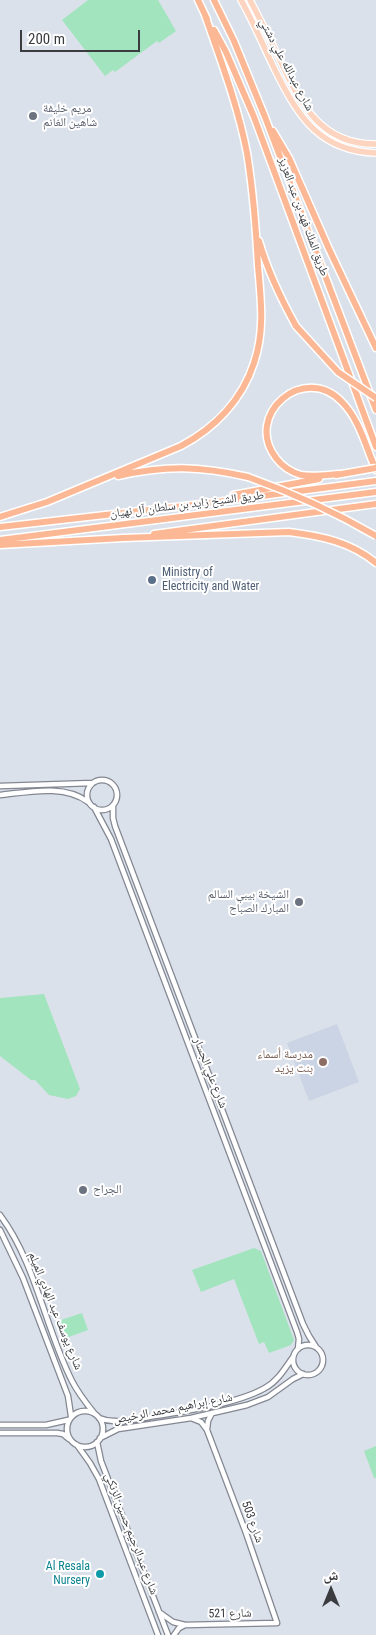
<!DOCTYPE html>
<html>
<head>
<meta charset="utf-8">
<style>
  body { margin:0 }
  #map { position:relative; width:376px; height:1635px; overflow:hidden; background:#dbe1eb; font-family:"Roboto Condensed","Noto Naskh Arabic",sans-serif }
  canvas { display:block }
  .north { position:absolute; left:306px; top:1565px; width:50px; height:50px; -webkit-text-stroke:4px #fff; paint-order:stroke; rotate:0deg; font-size:14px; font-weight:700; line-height:20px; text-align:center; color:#3a3c40 }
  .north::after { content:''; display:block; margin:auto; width:18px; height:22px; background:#3a3c40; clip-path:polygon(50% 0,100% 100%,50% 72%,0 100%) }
  .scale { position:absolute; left:20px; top:30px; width:120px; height:22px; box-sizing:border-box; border:2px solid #3a3c40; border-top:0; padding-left:6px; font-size:15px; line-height:18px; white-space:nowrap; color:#3a3c40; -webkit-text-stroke:4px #fff; paint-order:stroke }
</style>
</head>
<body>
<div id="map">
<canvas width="376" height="1635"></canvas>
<div class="north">ش</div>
<div class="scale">200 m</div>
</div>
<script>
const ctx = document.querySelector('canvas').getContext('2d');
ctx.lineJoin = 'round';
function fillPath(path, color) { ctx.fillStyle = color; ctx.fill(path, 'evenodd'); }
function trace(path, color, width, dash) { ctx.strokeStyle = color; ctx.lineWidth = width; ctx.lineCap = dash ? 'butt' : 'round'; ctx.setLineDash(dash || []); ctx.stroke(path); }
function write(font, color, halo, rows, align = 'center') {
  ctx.font = font + ' "Roboto Condensed","Noto Naskh Arabic",sans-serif'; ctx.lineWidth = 4; ctx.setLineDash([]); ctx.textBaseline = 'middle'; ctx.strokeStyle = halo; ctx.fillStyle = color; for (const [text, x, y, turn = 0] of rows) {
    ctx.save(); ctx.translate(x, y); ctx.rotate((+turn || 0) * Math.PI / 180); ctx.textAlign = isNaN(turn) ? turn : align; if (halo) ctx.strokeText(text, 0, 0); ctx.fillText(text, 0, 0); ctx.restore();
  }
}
fillPath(new Path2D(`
  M337,1024L359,1082L309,1101L287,1043Z`), '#cbd4e4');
fillPath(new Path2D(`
  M88,0H158L176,31L159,43L157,41L115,72L113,70L105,76L62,20Z
  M44,994L80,1089L76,1096L68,1099L49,1095L35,1080H31L0,1056V998Z
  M254,1248L261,1251L294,1340L291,1345L269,1353L264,1342L259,1344L234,1279L201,1292L192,1270Z
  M82,1313L88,1330L63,1339L58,1326L61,1320Z
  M376,1446V1478H374L364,1451Z`), '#a2e4bd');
const minor = new Path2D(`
  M87 795a15 15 0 1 1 30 0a15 15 0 1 1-30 0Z
  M0,786L93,783
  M0,795C28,792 65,784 88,802
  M113,806V818L115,826L303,1324L309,1336L316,1347
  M94,807L111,839L297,1332L299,1339L298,1349
  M0,1215C36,1263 45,1328 72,1381C78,1393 86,1403 94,1413
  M0,1230L23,1278L68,1396L71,1416
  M293 1360a15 15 0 1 1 30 0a15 15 0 1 1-30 0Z
  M67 1429a18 18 0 1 1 36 0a18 18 0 1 1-36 0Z
  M99,1418C104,1420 109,1421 114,1421C126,1422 138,1419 149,1417C181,1412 237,1404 265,1388C278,1381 285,1368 293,1357
  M0,1425H46L68,1420
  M207,1429L208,1421L212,1413
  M0,1433H57L63,1434L69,1439
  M100,1438L118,1429L191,1418L247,1405L268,1397L293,1379L303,1374
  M97,1442L101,1461L168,1635
  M77,1445L90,1463L99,1479L158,1635
  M159,1612L173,1622L185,1625L277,1623L246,1533L207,1430L201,1422L191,1418
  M174,1635L179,1628L185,1625`);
const major = new Path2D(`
  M241,0C254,23 264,48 276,72C299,118 320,151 376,153
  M250,0C261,21 271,41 281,62C301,105 322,145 376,144`);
const highway = new Path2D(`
  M198,0L207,19
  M214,0L234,41L265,117L376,410
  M214,30L226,52L254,117L376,447
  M273,131L289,158L329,249L376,348
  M259,241C268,272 281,299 296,326
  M339,474C326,475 313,477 301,475C291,472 282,466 276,458C243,415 304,362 342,402C360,420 366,448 376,470
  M336,475L364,470
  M118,476C166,465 200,466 248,477
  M233,495L319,479
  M0,517L47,502L181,446C215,428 242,400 254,363C265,331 261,299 258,266C256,228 253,190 247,153C238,106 221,61 205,15
  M0,527L201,504L376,481
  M154,534L376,504
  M0,540L376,492
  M0,545L123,538L289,532C321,536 351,542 376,563`);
trace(minor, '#838791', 7);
trace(major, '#fff', 8);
trace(highway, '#fff', 9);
trace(minor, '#fff', 4.5);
trace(major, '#fdd4bf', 5.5);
trace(highway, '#fcb894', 6);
const highwayBridge = new Path2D(`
  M296,326L338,372L376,398
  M364,470L376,468
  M248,477C293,493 335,512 376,536`);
trace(highwayBridge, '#fff', 9, []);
trace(highwayBridge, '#fcb894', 6);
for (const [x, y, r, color] of [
  [33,116,5,"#6b7280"],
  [152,580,5,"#5c6f8a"],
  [299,902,5,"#6b7280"],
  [323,1062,5,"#8d6e63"],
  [83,1190,5,"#6b7280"],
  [100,1574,5,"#0f9aa8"]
]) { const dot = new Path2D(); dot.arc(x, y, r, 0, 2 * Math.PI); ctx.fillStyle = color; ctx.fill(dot); trace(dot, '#fff', 2); }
write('12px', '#3a3c40', '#fff', [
  ["شارع عبدالله علي دشتي",286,65,62],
  ["طريق الملك فهد بن عبد العزيز",303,217,70],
  ["طريق الشيخ زايد بن سلطان آل نهيان",187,505,-7],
  ["شارع علي الجسار",210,1073,69],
  ["شارع يوسف عبد الهادي الميلم",55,1311,68],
  ["شارع إبراهيم محمد الرخيص",173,1409,-11],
  ["شارع 503",252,1522,70],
  ["شارع عبدالرحيم حسين الزنكي",131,1534,69],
  ["شارع 521",230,1614,-1]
]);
write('12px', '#5b616d', '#fff', [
  ["مريم خليفة",43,109],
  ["شاهين الغانم",43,123],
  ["الشيخة بيبي السالم",289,895,"right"],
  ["المبارك الصباح",289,909,"right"],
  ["الجراح",93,1190]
], 'left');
write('12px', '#4e5e75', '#fff', [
  ["Ministry of",162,573],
  ["Electricity and Water",162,587]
], 'left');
write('12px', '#785e54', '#fff', [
  ["مدرسة أسماء",313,1055],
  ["بنت يزيد",313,1069]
], 'right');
write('12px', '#0d838f', '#fff', [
  ["Al Resala",90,1567],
  ["Nursery",90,1581]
], 'right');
</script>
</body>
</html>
